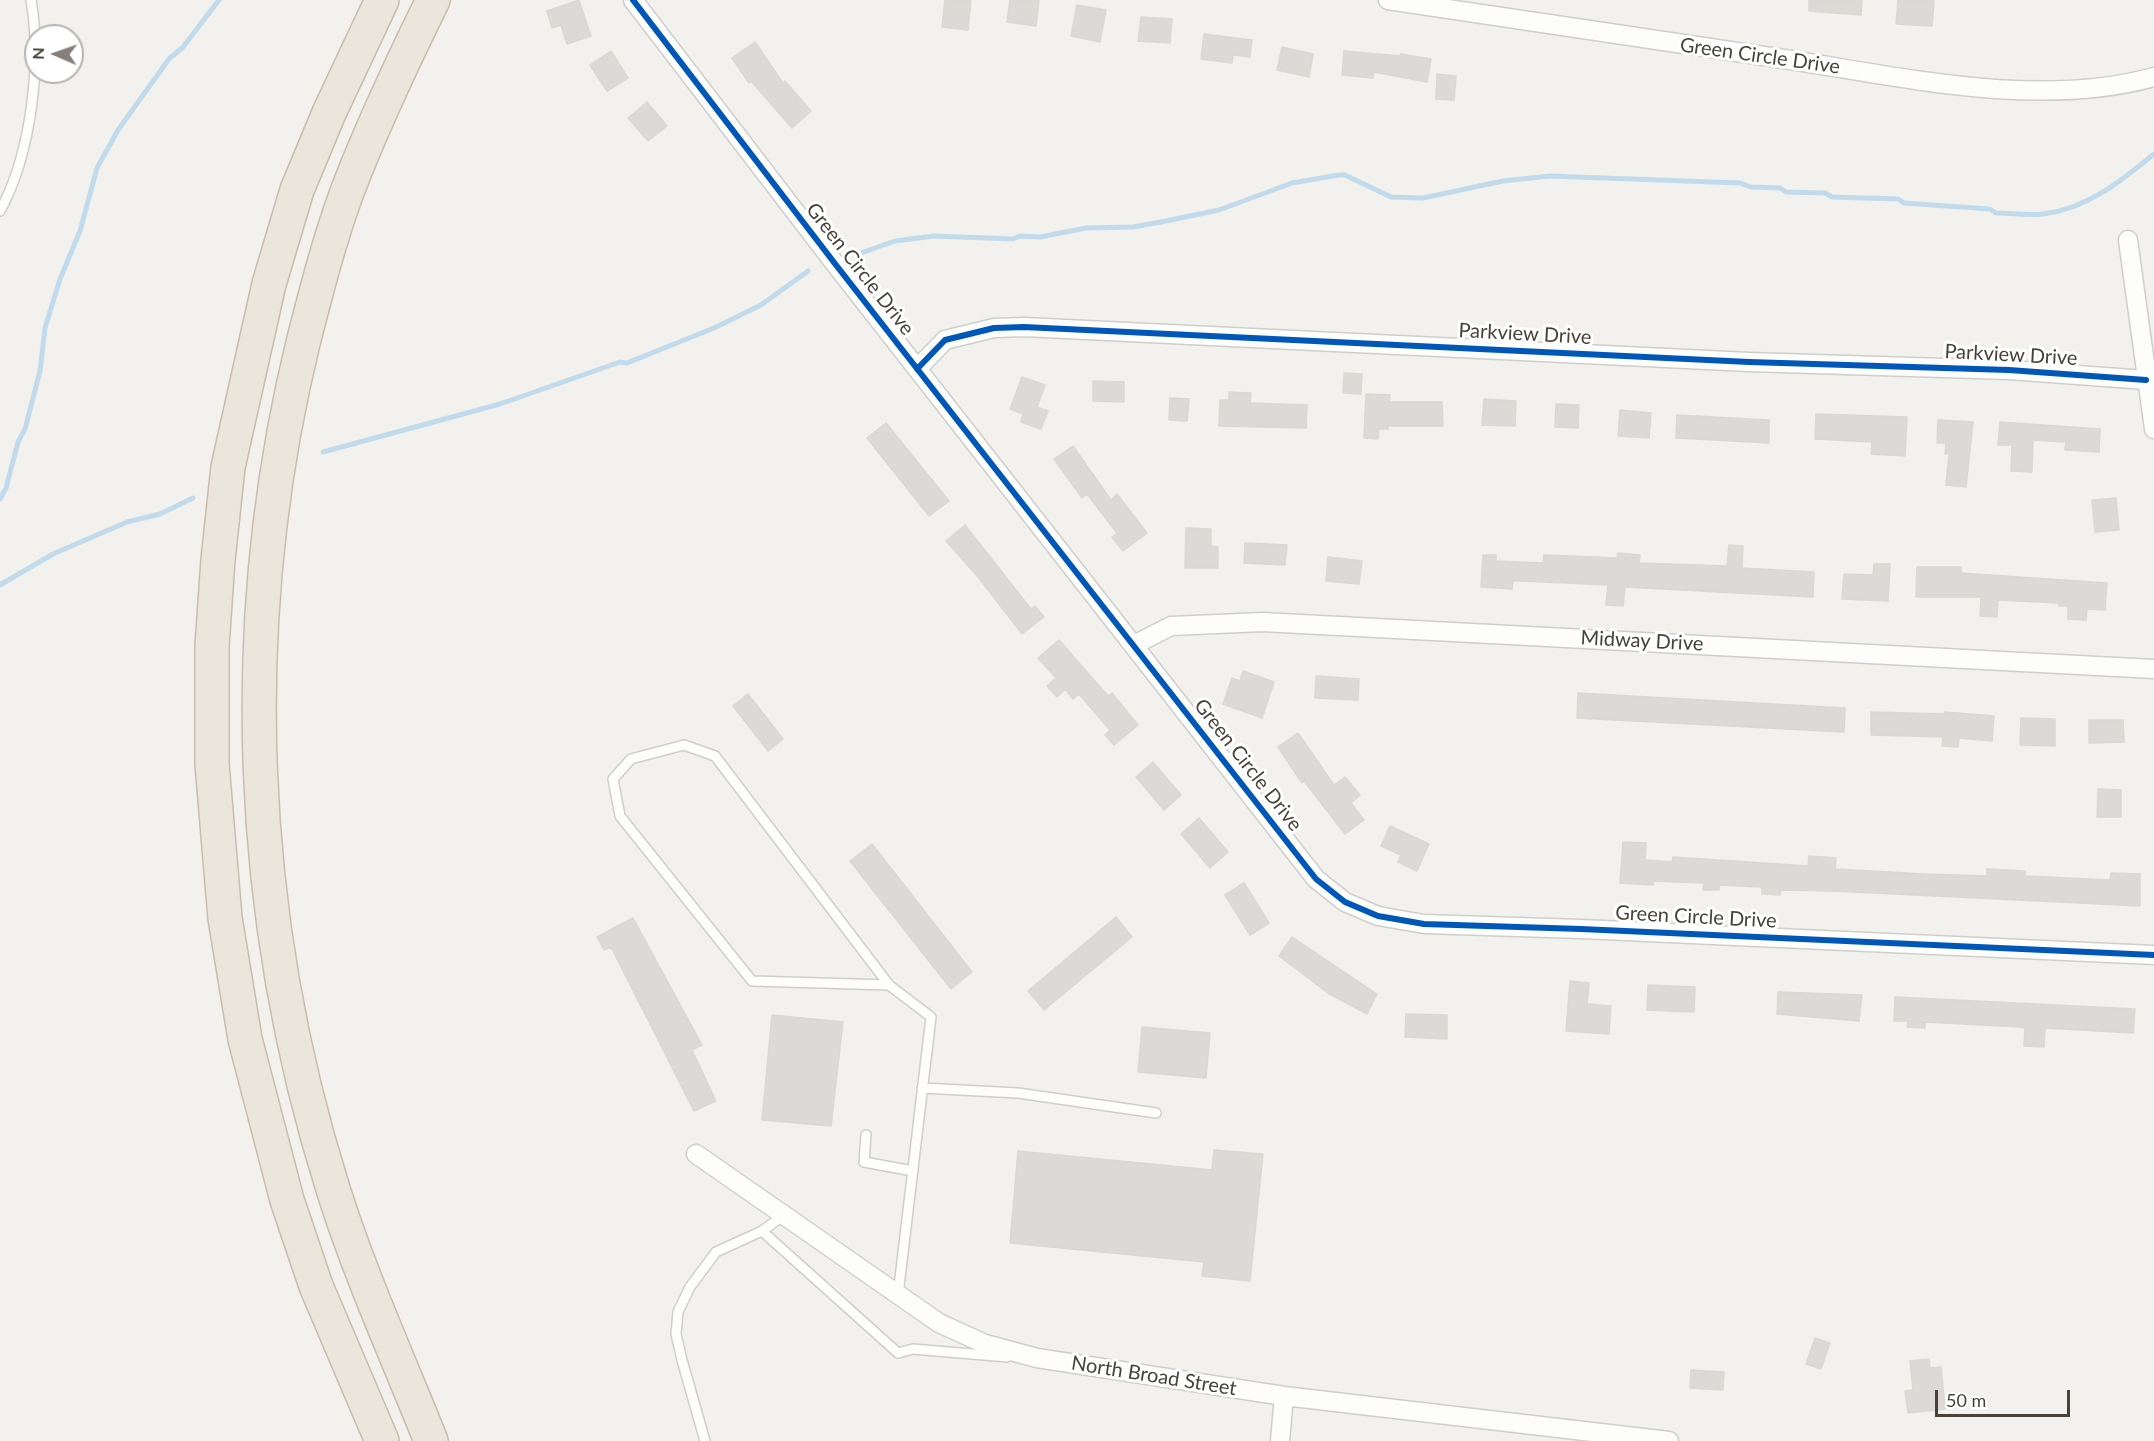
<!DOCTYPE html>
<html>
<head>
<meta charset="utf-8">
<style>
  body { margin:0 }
  #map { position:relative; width:2154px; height:1441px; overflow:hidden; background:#f2f1ed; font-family:Lato,sans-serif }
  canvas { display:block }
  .north { position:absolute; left:24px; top:24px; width:60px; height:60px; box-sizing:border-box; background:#fff; border:2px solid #b6b3b0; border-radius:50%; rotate:272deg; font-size:16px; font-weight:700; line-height:24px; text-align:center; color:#484239 }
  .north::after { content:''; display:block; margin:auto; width:21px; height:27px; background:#847f78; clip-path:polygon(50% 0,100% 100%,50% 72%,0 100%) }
  .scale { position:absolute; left:1935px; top:1390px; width:135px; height:27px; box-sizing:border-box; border:3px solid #484239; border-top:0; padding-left:8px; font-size:18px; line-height:21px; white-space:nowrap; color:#484239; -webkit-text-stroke:4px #fff; paint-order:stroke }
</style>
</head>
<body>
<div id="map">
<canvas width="2154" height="1441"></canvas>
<div class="north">N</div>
<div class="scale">50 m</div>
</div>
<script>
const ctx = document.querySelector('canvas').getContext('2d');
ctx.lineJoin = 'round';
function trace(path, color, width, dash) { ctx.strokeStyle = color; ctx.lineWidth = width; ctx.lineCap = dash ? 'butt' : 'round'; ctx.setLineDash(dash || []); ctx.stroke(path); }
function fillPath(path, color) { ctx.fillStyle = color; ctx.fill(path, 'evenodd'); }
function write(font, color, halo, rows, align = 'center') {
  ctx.font = font + ' Lato,sans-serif'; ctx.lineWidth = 6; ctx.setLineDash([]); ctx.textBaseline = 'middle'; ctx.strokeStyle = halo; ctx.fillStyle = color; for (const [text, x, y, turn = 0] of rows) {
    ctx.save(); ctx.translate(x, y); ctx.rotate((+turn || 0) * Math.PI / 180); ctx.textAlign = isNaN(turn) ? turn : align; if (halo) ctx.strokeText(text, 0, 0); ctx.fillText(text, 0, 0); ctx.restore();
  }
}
trace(new Path2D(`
  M861,253L895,241L934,236L1013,239L1020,236L1040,237L1086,228L1133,227L1166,221L1219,210L1292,183L1339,175H1345L1391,197L1423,198L1503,181L1550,176L1740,183L1751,187L1780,188L1786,192L1825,193L1832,197L1898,199L1904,203L1990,209L1996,213C2011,213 2028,216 2043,214C2087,209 2121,181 2154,154
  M323,452L500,404L620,362L627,363L714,328L761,305L808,271
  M0,499L6,488L18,442L25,429L40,371L45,328L60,279L80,231L97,168L118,130L169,59L183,47L219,0
  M0,585L53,554L127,522L160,514L193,498`), '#c2dbec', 5);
const building = new Path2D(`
  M579,0L591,36L567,44L561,25L552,28L547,11Z
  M945,0H971L968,30L942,27Z
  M1010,0H1039L1036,26L1007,22Z
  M1809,0H1862L1861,15L1809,11Z
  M1898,0L1934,1L1932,26L1896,24Z
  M1077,5L1106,10L1100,42L1071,36Z
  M1141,17L1172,19L1170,43L1138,41Z
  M1204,34L1252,40L1250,57L1233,55L1232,63L1201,59Z
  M755,42L783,83L785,81L811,111L792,128L751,81L749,83L732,58Z
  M1282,47L1313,54L1309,77L1277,70Z
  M611,51L628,78L607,91L590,65Z
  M1344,51L1401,56V54L1431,59L1427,82L1374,72L1373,78L1342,75Z
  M1437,74L1456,76L1454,100L1436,99Z
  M647,102L667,126L648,141L628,118Z
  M1344,373L1362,374L1361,394L1343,393Z
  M1022,377L1045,385L1037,407L1048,411L1041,429L1021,422L1023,414L1010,409Z
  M1093,381L1124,382V402L1093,401Z
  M1229,392L1251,393L1250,403L1307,405L1306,428L1219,426L1220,400H1229Z
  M1366,394L1390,395L1389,402H1442L1443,426H1388V429H1379L1378,439L1364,438Z
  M1170,398L1189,399L1187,421L1169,420Z
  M1484,399L1516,401L1515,426L1482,425Z
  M1556,404L1579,405L1578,428L1555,427Z
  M1620,410L1651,413L1649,438L1618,436Z
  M1816,414L1907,417L1905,456L1871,454L1872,442L1815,439Z
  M1677,415L1769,420V443L1676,438Z
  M1938,420L1973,422L1966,487L1946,485L1949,454H1945L1946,443H1937Z
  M2000,422L2100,429L2099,452L2065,450L2066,442L2033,440L2032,472L2011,471L2012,445H1998Z
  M886,423L949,501L929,516L867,438Z
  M1073,446L1111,500L1117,494L1147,533L1123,551L1112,537L1117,533L1087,494L1082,498L1054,459Z
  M2116,498L2119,530L2095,532L2092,500Z
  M965,525L1031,609L1035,606L1044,617L1022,634L979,578L946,541Z
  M1186,528L1211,529V546L1218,547V568H1185Z
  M1245,543L1287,545L1285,565L1244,563Z
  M1729,545L1743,546L1742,568L1814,572L1813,597L1625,587L1623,606L1606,605L1608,585L1522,581H1513L1512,589L1481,587L1483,555H1496V561L1543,563L1544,555L1617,558L1618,553L1640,555L1639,563L1727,566Z
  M1328,557L1362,561L1359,584L1326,581Z
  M1874,564H1890L1888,601L1842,599L1844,574L1873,575Z
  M1917,567H1961V573L2107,583L2105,610L2087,609L2086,620L2068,619V606H2059V603L1998,600L1997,617L1980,616L1981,597H1916Z
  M1059,640L1108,696L1112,693L1138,725L1114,745L1105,735L1110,730L1079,694L1073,699L1065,689L1057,697L1047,686L1056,678L1038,658Z
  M1243,671L1274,682L1262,718L1223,704L1232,678L1240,681Z
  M1316,676L1359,679L1358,700L1315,698Z
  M1578,693L1845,708L1844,732L1577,718Z
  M748,694L783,739L768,751L733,706Z
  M1871,712L1945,714V712L1994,716L1992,741L1959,738L1958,747L1942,746L1943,737L1871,735Z
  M2021,718L2055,719V746L2020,745Z
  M2089,720H2123L2124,742L2089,743Z
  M1298,733L1334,785L1345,777L1360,795L1351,803L1364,820L1345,834L1304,781L1302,783L1278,747Z
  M1153,762L1181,795L1164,810L1136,777Z
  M2098,789L2121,790V817H2097Z
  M1199,818L1228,852L1210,868L1181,834Z
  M1390,826L1429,844L1417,871L1398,862L1401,855L1381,846Z
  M1623,842L1646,843L1645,860L1672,862L1673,857L1808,866L1809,856L1836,858L1835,869L1924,874L1987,876V869L2025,871V876L2110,880L2111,873L2140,874V906L1834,891L1781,890L1780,895L1762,894V887L1719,885V890H1703L1704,883L1653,881V885L1620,883Z
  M872,844L972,972L951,989L850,861Z
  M1244,883L1269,923L1250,935L1225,895Z
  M1116,917L1132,937L1044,1010L1028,991Z
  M633,918L702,1045L692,1050L716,1101L694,1111L611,947L604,950L597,937Z
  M1292,937L1377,994L1367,1014L1328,993L1279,956Z
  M1570,981L1589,983L1587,1004L1611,1006L1609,1034L1566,1031Z
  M1648,985L1695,987L1694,1012L1647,1010Z
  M1778,992L1862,995L1859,1021L1777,1014Z
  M1895,997L2135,1009L2133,1033L2045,1028L2044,1047L2024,1046L2025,1028L2020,1027L1925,1022V1028L1907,1027L1908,1021H1894Z
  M1406,1014L1447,1015V1039L1405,1037Z
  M772,1015L843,1022L831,1126L762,1120Z
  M1142,1027L1210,1033L1206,1078L1138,1072Z
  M1214,1150L1263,1154L1250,1281L1202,1276L1204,1262L1010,1243L1018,1151L1212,1170Z
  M1815,1338L1830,1343L1821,1369L1806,1364Z
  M1929,1359L1930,1368L1941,1367L1945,1409L1908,1413L1905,1391L1913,1390L1910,1361Z
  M1691,1370L1724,1372L1723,1390L1690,1388Z`);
fillPath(building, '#dcdad6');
trace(building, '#dad8d3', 1.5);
const service = new Path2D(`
  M0,211C31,154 42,64 31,0
  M889,985L752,981L620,816L613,779L631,759L684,745L715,756L889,985L931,1017L898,1295
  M922,1088L1018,1093L1156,1113
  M866,1135L864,1162L913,1171
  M762,1231L898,1353L913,1349L1007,1357
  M705,1441L682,1360L676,1334L678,1312L690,1287L716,1252L762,1231L784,1215`);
const minor = new Path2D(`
  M633,0L836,265L1316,879L1345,902L1378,916L1424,924L1581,929L2154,955
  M1388,0C1520,20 1652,39 1784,59C1902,77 2038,109 2154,77
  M2128,240L2154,429
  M917,369L945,340L994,328L1024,327L1749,362L2009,370L2146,380
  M1134,645L1171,626L1263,622L2154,669
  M696,1154L939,1323L985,1344L1037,1358L1284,1396L1669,1441
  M1280,1441L1284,1396`);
const motorway = new Path2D(`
  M382,0L329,113L297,190L269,284L228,467L218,560L212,646V764L225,918L245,1039L287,1200L316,1286L382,1441
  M431,1441C398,1358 360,1275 333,1189C247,916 235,621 303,343C316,292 329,241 347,192C372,126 402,63 433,0`);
trace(service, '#d0cecb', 12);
trace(minor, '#d0cecb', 21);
trace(motorway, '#c8bdaa', 36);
trace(service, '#fdfdfc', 9);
trace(minor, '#fdfdfc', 18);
trace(motorway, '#ebe6dc', 33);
trace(new Path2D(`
  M633,0L836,265L1316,879L1345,902L1378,916L1424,924L1581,929L2154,955
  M917,369L945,340L994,328L1024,327L1749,362L2009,370L2146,380`), '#0057b8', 6);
write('20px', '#484239', '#fff', [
  ["Green Circle Drive",1760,56,8],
  ["Green Circle Drive",860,269,52],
  ["Parkview Drive",1525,334,3],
  ["Parkview Drive",2011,355,3],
  ["Midway Drive",1642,641,3],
  ["Green Circle Drive",1248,765,52],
  ["Green Circle Drive",1696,917,3],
  ["North Broad Street",1154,1376,9]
]);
</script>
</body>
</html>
